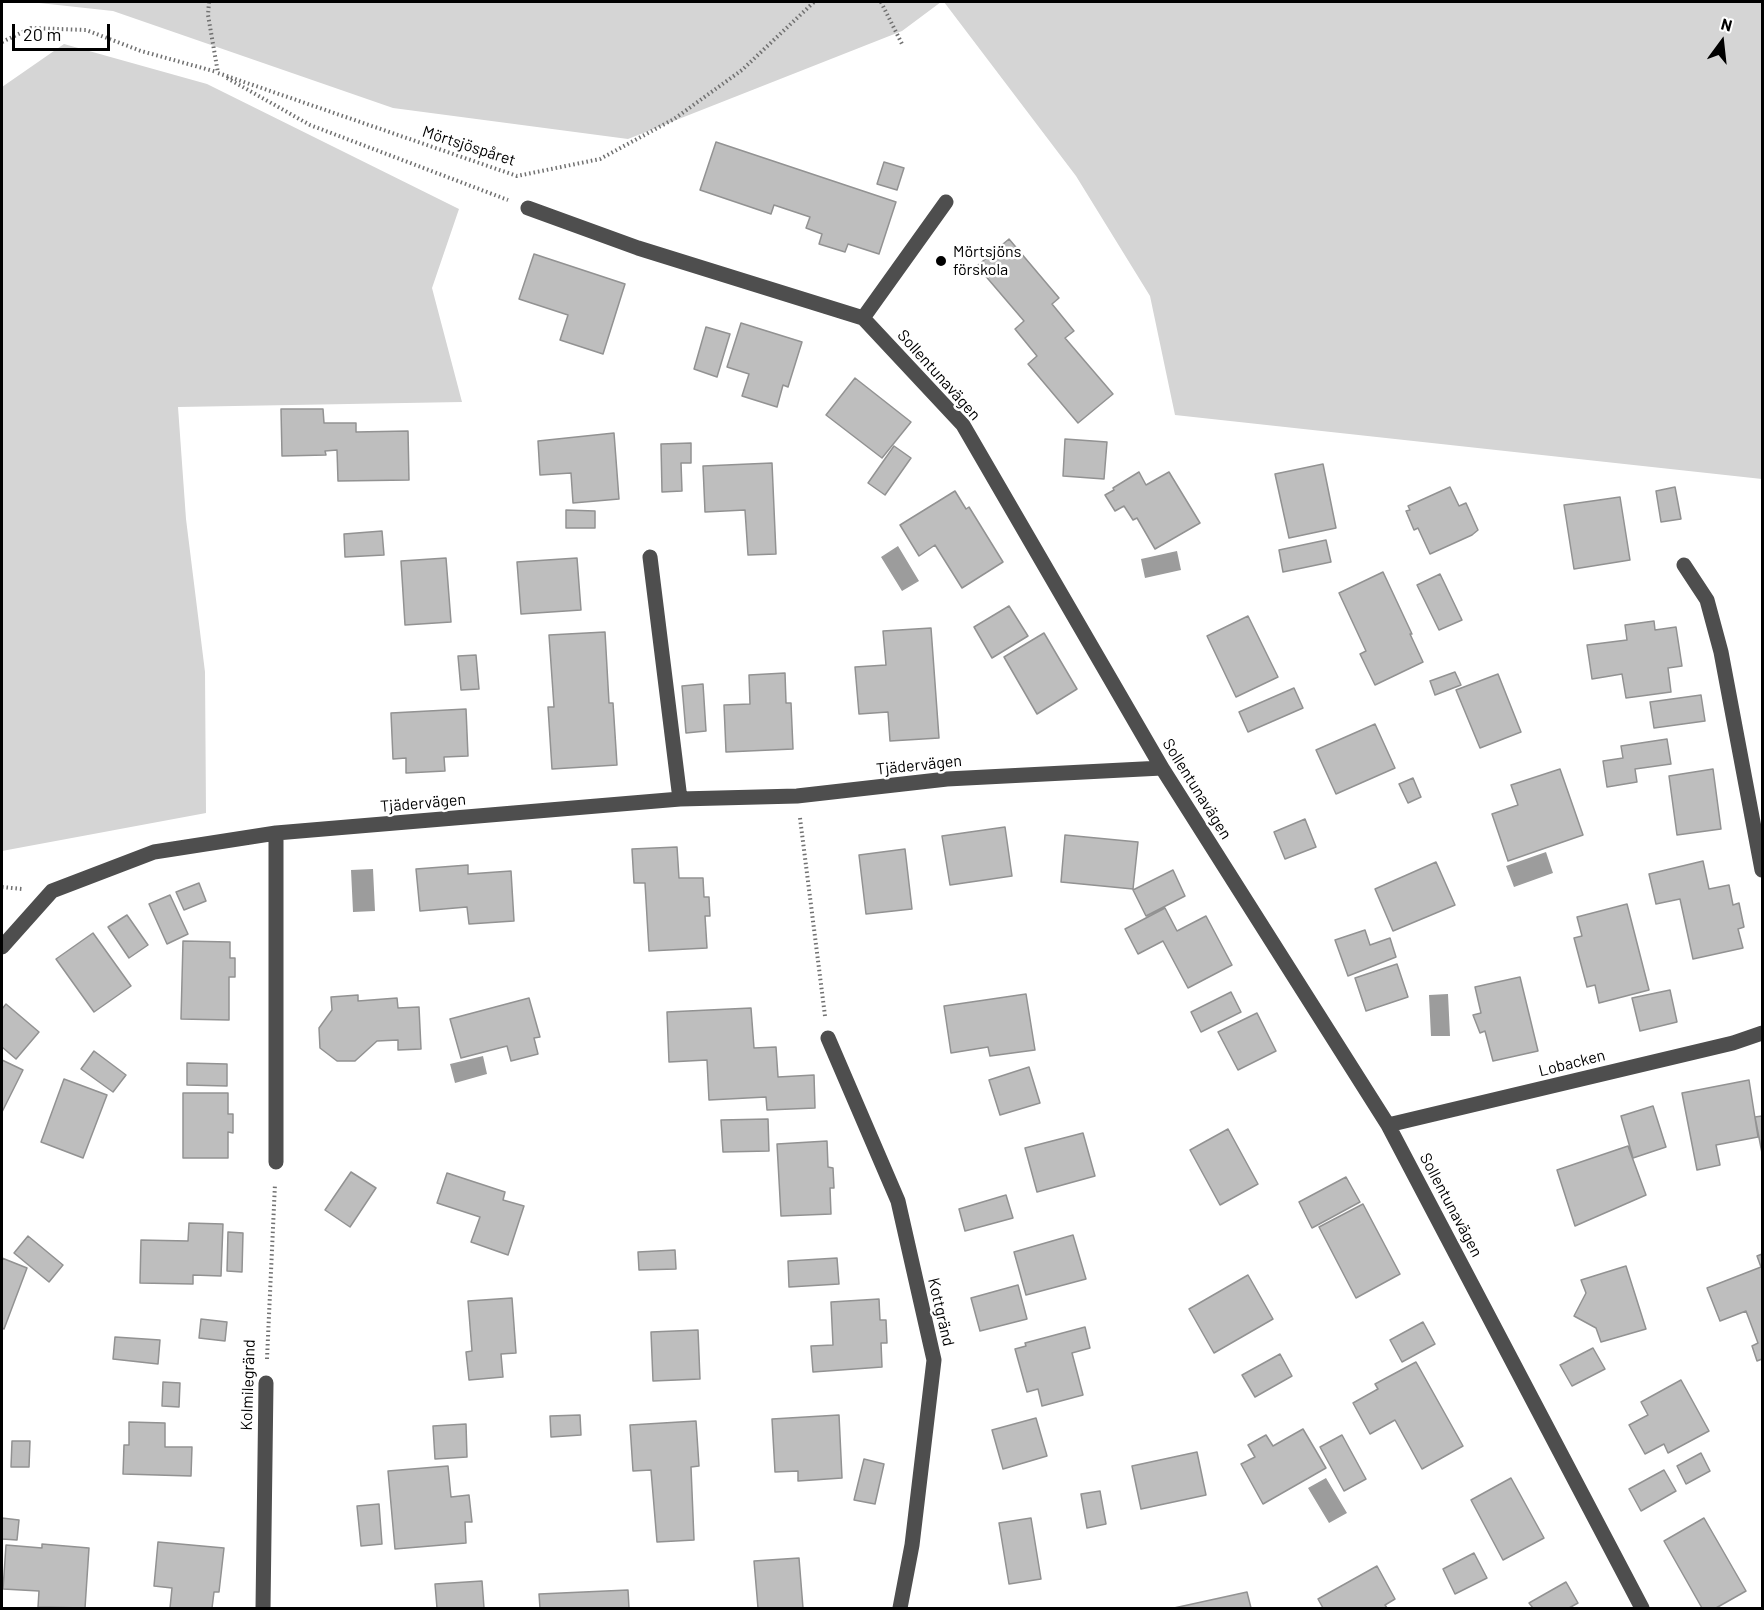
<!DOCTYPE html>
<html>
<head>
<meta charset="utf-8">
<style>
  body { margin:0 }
  #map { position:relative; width:1764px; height:1610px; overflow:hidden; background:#fff; font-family:Barlow,sans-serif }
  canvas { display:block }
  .frame { position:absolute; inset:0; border:3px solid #000; pointer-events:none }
  .north { position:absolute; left:1692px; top:12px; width:60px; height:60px; -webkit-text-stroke:4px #fff; paint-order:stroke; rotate:15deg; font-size:16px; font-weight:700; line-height:24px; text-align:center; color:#000 }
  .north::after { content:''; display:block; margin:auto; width:21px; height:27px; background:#000; clip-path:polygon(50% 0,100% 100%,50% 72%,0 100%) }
  .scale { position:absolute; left:12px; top:24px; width:98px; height:27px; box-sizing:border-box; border:3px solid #000; border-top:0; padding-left:8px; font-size:18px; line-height:21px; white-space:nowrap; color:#000; -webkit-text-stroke:4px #fff; paint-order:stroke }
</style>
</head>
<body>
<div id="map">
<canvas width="1764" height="1610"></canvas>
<div class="frame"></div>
<div class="north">N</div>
<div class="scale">20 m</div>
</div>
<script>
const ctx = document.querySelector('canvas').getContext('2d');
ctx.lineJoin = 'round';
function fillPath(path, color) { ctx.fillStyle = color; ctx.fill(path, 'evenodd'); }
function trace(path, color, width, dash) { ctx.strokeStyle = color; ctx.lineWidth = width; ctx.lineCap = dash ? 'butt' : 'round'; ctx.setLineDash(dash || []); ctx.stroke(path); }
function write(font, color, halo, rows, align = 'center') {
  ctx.font = font + ' Barlow,sans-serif'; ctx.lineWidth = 5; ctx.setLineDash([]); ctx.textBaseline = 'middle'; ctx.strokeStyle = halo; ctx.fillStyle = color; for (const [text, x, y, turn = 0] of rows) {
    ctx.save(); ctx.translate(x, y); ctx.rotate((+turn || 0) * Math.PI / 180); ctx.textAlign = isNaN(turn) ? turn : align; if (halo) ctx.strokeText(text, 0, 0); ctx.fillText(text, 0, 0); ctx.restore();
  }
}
fillPath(new Path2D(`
  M30,2H941L902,31L628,139L393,108L113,11Z
  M944,2H1762V479L1175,415L1150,296L1076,176Z
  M64,44L207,84L459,209L432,288L462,402L178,407L186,519L205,672L206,813L2,851V87Z`), '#d5d5d5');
fillPath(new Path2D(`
  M898,546L919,581L902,591L881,557Z
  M1177,551L1181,570L1145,578L1141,559Z
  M1546,852L1553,873L1514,887L1506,866Z
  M373,869L375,911L353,912L351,870Z
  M1448,994L1450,1036H1431L1429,995Z
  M483,1056L487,1074L455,1083L450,1064Z
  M1326,1478L1347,1513L1329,1523L1308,1488Z`), '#9c9c9c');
const building = new Path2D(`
  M716,142L896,202L879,254L848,244L845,252L819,244L822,234L806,228L810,217L774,205L771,214L700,190Z
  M884,162L904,168L897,190L877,184Z
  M1009,239L1059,298L1052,304L1074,331L1065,338L1113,394L1078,423L1028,364L1037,356L1015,329L1024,321L977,266Z
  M534,254L625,284L603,354L560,340L568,315L519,299Z
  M741,323L802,342L788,387L783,385L777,407L742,396L749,374L727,367Z
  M706,327L730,334L717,377L694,369Z
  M855,378L911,422L882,458L826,415Z
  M281,409H323L324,423H356V432L408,431L409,480L338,481L337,450L325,451L326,455L282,456Z
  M614,433L619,499L573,503L571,473L540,475L538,441Z
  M1065,439L1107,442L1104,479L1063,476Z
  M691,443V463H681L682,491L662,492L661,444Z
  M894,446L911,458L885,495L868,483Z
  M772,463L776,554L748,555L745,510L705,512L703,466Z
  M1323,464L1336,528L1289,538L1275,474Z
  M1139,472L1146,485L1169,472L1200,523L1155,549L1137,518L1133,520L1124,506L1115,511L1105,495L1114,490L1113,488Z
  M1450,487L1459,506L1466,503L1478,530L1472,535L1430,554L1418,528L1414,530L1406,511L1410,510L1408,506Z
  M1675,487L1681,519L1661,522L1656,491Z
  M955,491L966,509L969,507L1003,562L962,588L935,545L919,556L900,525Z
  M1620,497L1630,560L1574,569L1564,505Z
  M566,510L595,511V528H566Z
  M382,531L384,555L345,557L344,534Z
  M1326,540L1331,562L1283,572L1279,550Z
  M446,558L451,622L405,625L401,561Z
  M577,558L581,610L521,614L517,562Z
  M1383,572L1412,634H1410L1423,662L1375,685L1360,654L1366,651L1339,593Z
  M1440,574L1462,620L1439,630L1417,585Z
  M1009,606L1028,636L992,658L974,627Z
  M1248,616L1278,677L1236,697L1207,636Z
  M1654,621L1655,630L1676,627L1682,666L1668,668L1671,692L1626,698L1622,674L1592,679L1587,645L1627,640L1625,625Z
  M931,628L939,738L890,741L888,712L859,714L855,667L886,665L883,631Z
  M605,632L609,703H613L617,765L552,769L548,707H554L549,635Z
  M1044,633L1077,689L1037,714L1004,657Z
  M476,655L479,689L461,690L458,656Z
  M1455,672L1461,685L1435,695L1430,681Z
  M785,673L786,703H791L793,749L726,752L724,705L750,704L749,675Z
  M1498,674L1521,732L1480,748L1456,690Z
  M703,684L706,731L686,733L682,686Z
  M1294,688L1303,708L1248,732L1239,712Z
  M1701,695L1705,721L1654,728L1650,702Z
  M466,709L468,756L444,757L445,771L406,773V758L393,759L391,713Z
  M1375,724L1395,768L1336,794L1316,750Z
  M1667,739L1671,764L1635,769L1637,782L1607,787L1603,761L1623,758L1621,746Z
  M1560,769L1583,835L1508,861L1492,814L1518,805L1511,785Z
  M1713,769L1721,829L1677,835L1669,776Z
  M1413,778L1421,797L1408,803L1399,784Z
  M1305,819L1316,847L1285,859L1274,832Z
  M1005,827L1012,876L950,885L942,836Z
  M1065,835L1138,842L1133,889L1061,882Z
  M677,847L679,878H703L704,897H709L710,916H705L707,948L649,951L645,883H634L632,849Z
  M905,849L912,909L866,914L859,855Z
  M1703,861L1709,889L1729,885L1733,905L1739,903L1744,927L1738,929L1743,948L1693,959L1680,899L1656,904L1649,874Z
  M1436,862L1455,905L1393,931L1375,889Z
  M468,865V874L511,871L514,921L469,924L467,907L420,911L416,869Z
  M1173,870L1185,896L1146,916L1133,890Z
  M199,883L206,901L184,910L176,892Z
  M170,895L188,934L167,944L149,904Z
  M1627,904L1649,990L1599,1003L1595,985L1587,987L1574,938L1582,936L1577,917Z
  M1165,908L1177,931L1206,916L1232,965L1188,988L1163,941L1138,954L1125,929Z
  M127,915L148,945L129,958L108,927Z
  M1365,930L1370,945L1390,938L1396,957L1348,976L1335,940Z
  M93,933L131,986L94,1012L56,959Z
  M183,941L230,942V958H235V977H229V1020L181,1019Z
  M1397,964L1408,997L1366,1011L1355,978Z
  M1520,977L1538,1051L1493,1061L1485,1031L1480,1033L1473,1015L1481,1013L1475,987Z
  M1670,990L1677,1022L1640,1031L1632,998Z
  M1231,992L1241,1012L1201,1032L1191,1012Z
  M1026,994L1035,1050L990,1056L988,1047L951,1053L944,1006Z
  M358,995V1001L397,998L398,1008L419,1007L421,1049L398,1050V1040L377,1041L355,1061H337L320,1048L319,1028L332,1010L331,997Z
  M529,998L540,1037L534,1038L538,1054L511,1061L507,1046L461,1058L450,1019Z
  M6,1004L39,1032L16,1059L2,1047V1009Z
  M751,1008L754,1048L776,1047L778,1077L814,1075L815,1108L767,1110L766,1097L709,1100L707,1060L669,1062L667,1012Z
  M1257,1013L1276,1051L1238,1070L1218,1032Z
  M94,1051L126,1075L113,1092L81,1069Z
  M2,1060L23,1070L2,1112Z
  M187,1063L227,1064V1086L187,1085Z
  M1029,1067L1040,1103L1000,1115L989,1080Z
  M64,1079L107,1095L83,1158L41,1142Z
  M1749,1080L1758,1137L1716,1145L1720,1165L1697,1170L1682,1093Z
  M183,1093H228V1114H233V1133L228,1132V1158H183Z
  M1653,1106L1666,1147L1633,1158L1621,1116Z
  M1762,1116V1153L1755,1117Z
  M768,1119L769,1151L723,1152L721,1120Z
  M1228,1129L1258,1184L1220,1205L1190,1150Z
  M1083,1133L1095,1176L1037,1192L1025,1148Z
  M827,1141L828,1167L833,1168L834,1188H830L831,1214L781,1216L777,1144Z
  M1628,1146L1646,1195L1575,1226L1557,1170Z
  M351,1172L376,1188L350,1227L325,1210Z
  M447,1173L505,1192L503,1200L524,1206L508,1255L471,1242L480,1217L437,1203Z
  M1346,1177L1360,1202L1312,1228L1299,1202Z
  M1006,1195L1013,1218L965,1231L959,1209Z
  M1363,1204L1400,1274L1356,1298L1319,1227Z
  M189,1223L223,1224L221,1276L193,1275V1284L140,1283L141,1240L188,1241Z
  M228,1232L243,1233L242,1272L227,1271Z
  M1073,1235L1086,1279L1026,1295L1014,1252Z
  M28,1236L63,1265L49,1282L14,1253Z
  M675,1250L676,1269L639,1270L638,1252Z
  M1762,1254V1359L1757,1361L1752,1346L1758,1343L1746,1311L1720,1321L1707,1288L1761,1267L1757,1256Z
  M2,1258L27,1268L4,1329L2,1328Z
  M837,1258L839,1284L789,1287L788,1261Z
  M1626,1266L1646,1329L1601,1342L1596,1328L1574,1316L1586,1293L1581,1280Z
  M1248,1275L1273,1319L1214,1353L1189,1309Z
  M1018,1285L1027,1319L980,1331L971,1298Z
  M512,1298L516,1353L501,1354L503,1377L469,1380L466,1352L472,1351L468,1301Z
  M879,1299L880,1320H886L887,1343H881L882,1367L813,1372L811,1346L833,1345L831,1302Z
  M201,1319L227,1322L225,1341L199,1338Z
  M1423,1322L1435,1344L1402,1362L1390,1340Z
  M1085,1327L1090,1348L1072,1353L1083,1395L1042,1406L1038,1389L1027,1392L1015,1349L1026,1346L1025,1343Z
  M698,1330L700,1379L653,1381L651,1332Z
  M115,1337L160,1340L158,1364L113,1359Z
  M1593,1348L1605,1369L1572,1386L1560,1365Z
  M1280,1354L1292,1376L1255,1397L1242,1375Z
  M1416,1362L1463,1446L1422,1469L1395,1420L1370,1434L1353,1403L1378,1389L1375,1384Z
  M1681,1380L1709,1431L1668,1453L1664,1444L1645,1454L1629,1425L1648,1415L1641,1402Z
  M163,1382L180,1383L179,1407L162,1406Z
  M580,1415L581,1435L551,1437L550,1416Z
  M839,1415L842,1478L798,1481V1471L775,1472L772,1419Z
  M1036,1418L1047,1456L1003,1469L992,1430Z
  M696,1421L699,1466L691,1467L694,1540L657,1542L651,1470L633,1471L630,1425Z
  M129,1422L165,1423V1447H192L191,1476L123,1474L124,1445H129Z
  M466,1424L467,1457L435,1459L433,1426Z
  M1303,1429L1326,1468L1263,1504L1241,1464L1255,1457L1248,1445L1266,1435L1273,1446Z
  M1342,1435L1366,1479L1344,1491L1320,1447Z
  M12,1441H30L29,1467H11Z
  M1197,1452L1206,1495L1141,1509L1132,1466Z
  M1701,1453L1710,1471L1686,1484L1677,1466Z
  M864,1459L884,1464L875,1504L854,1500Z
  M448,1466L451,1497L469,1495L472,1522H465L466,1543L395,1549L388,1471Z
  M1664,1470L1676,1491L1641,1511L1629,1489Z
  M1511,1478L1544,1538L1503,1560L1471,1500Z
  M1100,1491L1106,1524L1087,1528L1081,1494Z
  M379,1504L382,1544L361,1546L357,1506Z
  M2,1518L19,1520L17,1540L2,1539Z
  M1031,1518L1041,1579L1009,1584L999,1523Z
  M1704,1518L1746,1591L1716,1608H1702L1664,1541Z
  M158,1542L224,1548L219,1592H214L212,1608H170L172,1588L154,1586Z
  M42,1544L89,1548L85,1608L38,1607L39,1591L3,1589L6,1545L42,1548Z
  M1474,1553L1487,1578L1455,1594L1443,1569Z
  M799,1558L803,1608H758L754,1561Z
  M1377,1566L1395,1599L1385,1605L1387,1608H1323L1318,1599Z
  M482,1581L484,1608H437L435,1584Z
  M1566,1582L1578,1603L1569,1608H1533L1529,1603Z
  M628,1590L629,1608H540L539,1594Z
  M1247,1592L1251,1608H1174Z`);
fillPath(building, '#bebebe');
trace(building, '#929292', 1.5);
trace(new Path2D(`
  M209,2L208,15L218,73L517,176L600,159L674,119L742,70L814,2
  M881,2L903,46
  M2,42L31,28L86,30L141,51L217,72
  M227,78L310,125L508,200
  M800,818L825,1016
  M2,887L22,889
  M267,1359L275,1184`), '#707070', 4, [1.5, 3]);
trace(new Path2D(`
  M528,208L638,248L863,318L963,425L1162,768L1388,1125L1642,1608
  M863,318L946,202
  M650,557L680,799
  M1684,565L1707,600L1721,652L1762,870
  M2,947L52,891L154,852L276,833L680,799L797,796L947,779L1162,768
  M828,1038L898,1201L934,1360L912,1545L900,1608
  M1388,1125L1733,1043L1762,1033
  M276,1162V833
  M263,1608L266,1383`), '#4e4e4e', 15);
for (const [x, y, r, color] of [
  [941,261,6,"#000"]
]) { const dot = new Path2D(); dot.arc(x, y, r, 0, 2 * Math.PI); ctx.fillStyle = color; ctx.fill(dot); trace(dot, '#fff', 2); }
write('16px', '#000', '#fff', [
  ["Mörtsjöspåret",469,146,18],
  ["Sollentunavägen",939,375,48],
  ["Tjädervägen",919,765,-6],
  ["Sollentunavägen",1197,789,58],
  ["Tjädervägen",423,803,-5],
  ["Lobacken",1572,1063,-14],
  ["Sollentunavägen",1451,1205,62],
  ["Kottgränd",941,1312,77],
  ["Kolmilegränd",248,1385,-88]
]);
write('16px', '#000', '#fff', [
  ["Mörtsjöns",953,252],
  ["förskola",953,270]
], 'left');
</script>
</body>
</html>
